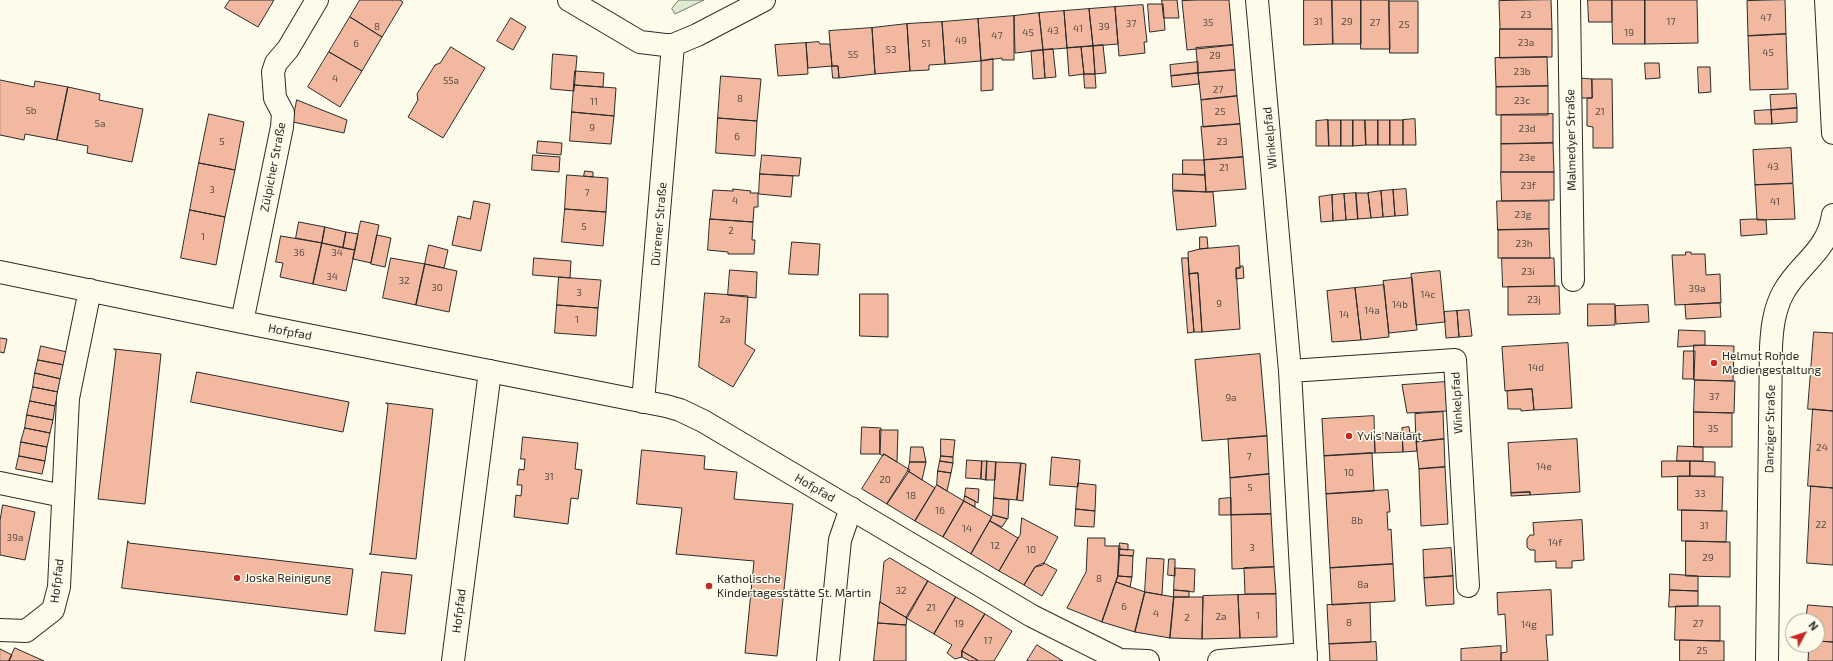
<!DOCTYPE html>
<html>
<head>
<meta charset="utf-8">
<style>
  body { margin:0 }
  #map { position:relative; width:1833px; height:661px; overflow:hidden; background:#fdfbea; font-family:"Exo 2",sans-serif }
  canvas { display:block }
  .north { position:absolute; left:1785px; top:613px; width:40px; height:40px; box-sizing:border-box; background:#fdfbea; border:1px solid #a9a89e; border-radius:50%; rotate:50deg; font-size:11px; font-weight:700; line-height:16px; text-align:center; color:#2b2b2b }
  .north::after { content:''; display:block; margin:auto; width:14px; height:18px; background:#c62828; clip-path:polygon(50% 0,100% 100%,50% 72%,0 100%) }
</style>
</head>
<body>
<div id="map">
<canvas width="1833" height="661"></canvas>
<div class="north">N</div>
</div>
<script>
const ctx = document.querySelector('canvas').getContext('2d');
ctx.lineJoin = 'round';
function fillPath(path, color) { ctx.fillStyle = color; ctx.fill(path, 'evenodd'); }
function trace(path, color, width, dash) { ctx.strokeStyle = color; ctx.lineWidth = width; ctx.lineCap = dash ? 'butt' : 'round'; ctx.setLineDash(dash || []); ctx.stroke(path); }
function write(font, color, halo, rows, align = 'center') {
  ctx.font = font + ' "Exo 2",sans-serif'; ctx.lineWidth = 3; ctx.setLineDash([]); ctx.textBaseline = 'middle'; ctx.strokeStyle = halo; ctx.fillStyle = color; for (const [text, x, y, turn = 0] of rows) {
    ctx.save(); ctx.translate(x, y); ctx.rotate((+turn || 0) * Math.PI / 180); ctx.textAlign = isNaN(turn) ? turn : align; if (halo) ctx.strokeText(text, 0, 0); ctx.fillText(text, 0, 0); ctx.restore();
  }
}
const green = new Path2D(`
  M679,0H704L675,14L672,9Z`);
fillPath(green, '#deebd1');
trace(green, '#74746e', 1);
const building = new Path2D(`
  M230,0H274L258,27L225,8Z
  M360,0H400L403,2L382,37L350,17Z
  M1162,0H1177L1179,18H1164Z
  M1199,0H1229L1233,45L1187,50L1182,1Z
  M1304,0H1332L1333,44L1304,45Z
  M1332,0H1361V44H1333Z
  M1361,0H1389L1390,49H1361Z
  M1551,0L1552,29H1500L1499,1Z
  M1588,0H1612V22H1589Z
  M1612,0H1645V44H1613Z
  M1645,0H1697L1698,43L1645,44Z
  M1785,0L1786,34L1748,36L1747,1Z
  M1389,1H1418V53H1390Z
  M1148,4H1163L1165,30L1150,32Z
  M1143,5L1147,42H1144L1145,53L1119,56L1115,7Z
  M1115,7L1118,44L1093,46L1089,9Z
  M1089,9L1093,46L1067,48L1064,11Z
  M1064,11L1067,48L1043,50L1039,13Z
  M1039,13L1043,50L1015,53L1014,16Z
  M1014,16V60H1002V58L981,61L978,19Z
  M350,17L382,37L362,71L329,52Z
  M511,18L526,27L513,50L497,41Z
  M978,19L981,61L945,64L942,22Z
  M942,22L945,64L929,65V70L910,71L907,24Z
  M907,24L910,71L875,74L872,28Z
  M872,28L875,74L839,78L838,66H832L829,31Z
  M1500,29H1552V57L1500,58Z
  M1786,34L1788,89L1750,90L1748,36Z
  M819,42L820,44H830L832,66L808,68L806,43Z
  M806,43L808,74L778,76L775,45Z
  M1103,45L1106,73L1095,74L1093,46Z
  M1233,45L1235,70L1198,73L1196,48Z
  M1093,46L1095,74H1084L1081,47Z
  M451,47L485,68L443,138L408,117L418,100L417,94L435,65L440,63Z
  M1081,47L1084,74L1069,76L1067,48Z
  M1053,49L1056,77L1045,78L1043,50Z
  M1043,50L1045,78L1033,79L1031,51Z
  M329,52L362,71L340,107L308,87Z
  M553,54L577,56L574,91L551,89Z
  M1547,57L1548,86L1496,87L1495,58Z
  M993,59V90L981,91V61Z
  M1198,62V73L1171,76L1170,65Z
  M1645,63H1659L1660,78L1646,79Z
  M832,66H838L839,78H833Z
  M1698,67H1710L1711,92L1699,93Z
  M1235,70L1237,96L1201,100L1198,73Z
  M575,71L604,73L603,87L574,85Z
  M1198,73L1199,84L1172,87L1171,76Z
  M1084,74H1095L1096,88H1085Z
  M721,76L761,79L757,121L718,118Z
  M1579,78L1592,79V98H1580Z
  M1592,79H1612L1613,148H1593V127L1587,126V98H1592Z
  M0,80L34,87L35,81L68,87L57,140L25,134L24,140L0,135Z
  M574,85L616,88L614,116L572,112Z
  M1548,86V115H1496V87Z
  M68,87L100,94L99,100L143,109L132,162L87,153L88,146L57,140Z
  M1796,94L1797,108L1771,110L1770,95Z
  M1237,96L1240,124L1203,127L1201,100Z
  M297,100L347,120L344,133L293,122Z
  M1797,108V122L1772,124L1771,110Z
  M1771,110L1772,124H1755L1754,111Z
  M572,112L614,116L611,144L570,141Z
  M209,114L244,122L235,170L199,163Z
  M1553,114V143L1501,144V115Z
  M718,118L757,121L755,156L716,153Z
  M1415,119L1416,145H1403V120Z
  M1328,120H1341V146H1329Z
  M1328,120L1329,146H1316V121Z
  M1341,120H1353V146H1341Z
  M1353,120H1365L1366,145L1353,146Z
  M1365,120H1378V145H1366Z
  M1378,120H1390V145H1378Z
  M1390,120H1403V145H1390Z
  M1240,124L1243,157L1204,160L1201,127Z
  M538,141L562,143L561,155L537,153Z
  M1553,143L1554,172H1501V144Z
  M1791,148L1793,183L1755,185L1753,150Z
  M533,155L560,157L559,172L532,170Z
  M762,155L801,158L799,176L760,174Z
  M1243,157L1246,189L1206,192L1204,160Z
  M1183,160H1204L1205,175L1183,174Z
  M199,163L235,170L225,217L190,210Z
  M585,171L593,172V177L584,176Z
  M1501,172H1554V200L1502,201Z
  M760,174L793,176L791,197L759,194Z
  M1173,174L1205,175L1206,192L1173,190Z
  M567,175L608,178L606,212L565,209Z
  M1793,184L1795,219L1757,220L1755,185Z
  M733,189L751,191L750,193H758V207H754L753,222L710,219L713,190L733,191Z
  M1406,189L1408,215L1395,216L1393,190Z
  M1393,190L1395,216L1383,217L1381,191Z
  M1173,191L1213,192L1216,226L1177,230Z
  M1381,191L1383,217L1371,218L1368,193Z
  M1356,193L1358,219L1346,220L1344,194Z
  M1356,193H1368L1371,218L1358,219Z
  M1344,194L1346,220L1333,221L1332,195Z
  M1332,195L1333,221L1321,222L1319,197Z
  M474,201L490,204L481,251L452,245L458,216L470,219Z
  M1497,201H1549V229L1498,230Z
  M565,209L606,212L603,246L562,242Z
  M190,210L225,217L216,265L181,258Z
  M710,219L753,222L752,240H755L754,254H728V252L708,250Z
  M1756,219L1766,220L1767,234L1741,236L1740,220Z
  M361,221L379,225L371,263L353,259Z
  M299,222L325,227L322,243L296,238Z
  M325,227L346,232L343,248L322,243Z
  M1549,229L1550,258H1498V230Z
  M346,232L358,234L355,250L343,248Z
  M377,235L391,238L385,267L371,264Z
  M281,236L322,243L313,284L280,277L283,263L276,262Z
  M1200,237H1207L1208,248L1200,249Z
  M792,242L820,244L818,275L789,274Z
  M322,243L355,250L346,291L313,284Z
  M429,245L448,250L444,268L425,264Z
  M1239,246L1240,268H1236L1240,329L1202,332L1198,273L1189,274L1188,252L1200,249Z
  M1686,252H1691V254H1705L1706,275L1720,274L1721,303L1675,305L1672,255H1685Z
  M391,258L425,264L416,305L383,298Z
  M534,258L571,261L570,278L533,275Z
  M1182,258H1188L1194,332L1188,333Z
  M1502,258H1554L1555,286L1503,287Z
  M425,264L457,271L449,312L416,305Z
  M1240,266H1243L1244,278L1236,279V268H1240Z
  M730,270L757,272L756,298L728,295Z
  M1440,271L1445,322L1416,325L1411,274Z
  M1198,273L1202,332H1194L1189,274Z
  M559,277L601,280L598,308L557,305Z
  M1412,278L1417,330L1389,333L1383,281Z
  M1384,285L1389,337L1361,340L1355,288Z
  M1555,286H1559L1560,314L1508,315V287Z
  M1355,288L1361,340L1332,342L1327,291Z
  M705,293L748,296L745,344L755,350L733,387L699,367Z
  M860,294H888V337L860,336Z
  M1720,303L1721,317L1686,319L1685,305Z
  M1588,304H1615V325L1588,326Z
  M557,305L598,308L596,336L555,333Z
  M1648,305L1649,322L1616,324L1615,306Z
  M1469,310L1472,336L1459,337L1457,311Z
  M1457,311L1459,337L1446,338L1444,312Z
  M1679,330L1705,331V345L1678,347Z
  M1814,332L1833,333V411L1808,409Z
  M0,338L7,339L4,353L0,352Z
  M1568,343L1572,408L1534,410L1532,389L1505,391L1502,347Z
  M1694,345L1734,346L1733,381L1694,380Z
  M41,346L67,352L64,365L38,360Z
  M114,349L161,354L145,504L98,499L116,351Z
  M1684,351H1695L1694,379H1683Z
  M1260,354L1267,436L1202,441L1195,360Z
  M38,360L64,365L61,379L35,373Z
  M197,372L349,402L343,432L191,402Z
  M35,373L61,379L58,392L33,387Z
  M1695,380L1735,381L1734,413L1694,412Z
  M1445,382L1447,411L1407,413L1402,385Z
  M33,387L58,392L55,406L30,401Z
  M1532,389L1534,410L1521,411V409H1508L1507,391Z
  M30,401L55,406L53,420L27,415Z
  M386,403L433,409L416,559L369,554L371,553L388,405Z
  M1813,409L1833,411V488L1808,486Z
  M1443,412L1444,439L1416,442L1415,414Z
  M1694,412L1732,413V447H1694Z
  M27,415L53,420L50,433L25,428Z
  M1374,416L1375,453L1324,456L1322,419Z
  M862,427L881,428L880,454H861Z
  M1409,427L1410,433H1416L1417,451L1403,452L1402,428Z
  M25,428L50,433L47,447L21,442Z
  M880,430H898L897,462L884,454L883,456L880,454Z
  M1402,433L1403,452L1375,453L1374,434Z
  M1267,436L1269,474L1230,478L1228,439Z
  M523,437L578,443L575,469L582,470L578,499L571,498L568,524L514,517L516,495L521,496L522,485H517L519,469L524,470L525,459H521Z
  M941,439L955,440L953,457L941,456Z
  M1444,439L1445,467L1419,469L1416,442Z
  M1577,439L1580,492L1530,495V492L1511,493L1508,443Z
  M21,442L47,447L45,461L19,456Z
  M1678,446L1703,447V461H1677Z
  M911,447H923L926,462H910Z
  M642,450L705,456L704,469L737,472L734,499L793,504L777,656L745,653L754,561L676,554L682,508L637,504Z
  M1372,453L1374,491L1326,494L1324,456Z
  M884,454L910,470L887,504L862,489Z
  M19,456L45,461L42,474L16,469Z
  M941,456L953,457V463L940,461Z
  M1052,457L1080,460L1078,487L1050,485Z
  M967,460L982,461L981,479L966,478Z
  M940,461L953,463L951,473L938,471Z
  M982,461H987L986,480L981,479Z
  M987,461L996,462L995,480H986Z
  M1662,461H1690V476L1662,477Z
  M1690,461L1715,462V476H1690Z
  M910,462H926L922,480L908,471Z
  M996,462L1021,463L1017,500L994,498Z
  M1021,463L1026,464L1023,501L1017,500Z
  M1445,467L1448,524L1421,526L1419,469Z
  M908,471L935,488L915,521L887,504Z
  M938,471L951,473L947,491L937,485Z
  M1269,474L1271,514L1231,515L1230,478Z
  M1678,476L1723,477L1722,511L1678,510Z
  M1078,483L1096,485L1095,511L1076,509Z
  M937,485L964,501L943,537L915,521Z
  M1811,486L1833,488V565L1807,563Z
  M966,488L979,489L978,503L965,496Z
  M1388,490L1390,512H1387L1388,530L1391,529L1393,564L1330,568L1326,494Z
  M1530,492V495L1511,496V493Z
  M965,496L975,501V507L964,501Z
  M994,498L1009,500L1008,519L993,515Z
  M1231,498V515H1219V499Z
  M964,501L992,517L971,554L943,537Z
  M3,505L35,512L25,560L0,555V521Z
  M1076,509L1095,511L1094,527L1075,526Z
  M1682,510L1727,511L1726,542L1682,541Z
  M1271,514L1274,567L1232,569L1231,515Z
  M993,515L1007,519L1002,527L990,521Z
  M1022,518L1058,537L1043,565L1035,567L1024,585L999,571L1020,535Z
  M1582,520L1584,560L1572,561V568H1556V561L1535,562V550H1530L1527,547V539L1530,535H1534L1533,523Z
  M990,521L1018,538L999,571L971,554Z
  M1088,538H1105V546H1120L1118,576L1102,622L1067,608L1086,572Z
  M128,541L129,543L353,569L347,615L122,588Z
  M1686,541L1730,542V577L1686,576Z
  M1120,543L1128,544V550L1119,549Z
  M1451,548L1453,576L1424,578L1423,550Z
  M1119,549L1134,550L1133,556L1119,555Z
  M1119,555L1133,556L1132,577L1118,576Z
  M890,558L928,581L907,618L880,602L884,562Z
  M1147,558L1164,559L1162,595L1145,592Z
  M1169,559H1175V576L1168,575Z
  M1044,563L1057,570L1042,596L1024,585L1035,567Z
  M1393,564L1395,601L1332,605L1330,568Z
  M1274,567L1276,594H1245L1244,568Z
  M1175,568L1195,569L1194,592L1174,590Z
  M382,572L412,575L405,634L375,631Z
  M1670,574L1698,576V591L1670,590Z
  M1118,576L1132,577L1130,587L1116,582Z
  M1453,576L1454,604L1426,606L1424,578Z
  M928,581L956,597L934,634L906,618Z
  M1116,582L1145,592L1135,632L1102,622Z
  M1174,590L1189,591V597H1174Z
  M1551,590L1553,635H1546L1548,661H1501V653L1507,652L1505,614L1498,615L1497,593Z
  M1670,590L1698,591V606L1669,607Z
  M1145,592L1174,597L1170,638L1135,632Z
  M1276,594L1277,637L1240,638L1238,595Z
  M1238,595L1240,638L1202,639L1203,596Z
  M956,597L985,614L962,651V657L955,659L947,653L952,645L934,634Z
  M1174,597H1203L1202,639L1170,638Z
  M880,602L907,618L906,625L878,623Z
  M1370,603L1371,642L1329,644L1327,605Z
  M1808,605L1833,607V642L1817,641V621H1806Z
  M1676,606H1720V641L1675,640Z
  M985,614L1012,631L994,661H979L962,651Z
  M878,623L906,625V661H874Z
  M1680,640L1724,641V661H1680Z
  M1817,641L1833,642V661H1808L1809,645H1817Z
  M1376,642L1377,661H1330L1329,644Z
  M1037,645L1063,661H1027Z
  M1501,646V661H1461V649Z
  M15,648L44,661H9Z
  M0,649L12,655L9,661H0Z
  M962,651L977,660V661H970L962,657Z`);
fillPath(building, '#f2b8a0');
trace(building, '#2b2b2b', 1);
const minor = new Path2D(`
  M569,0L640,42L665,45H673L697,35L764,0
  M1257,0L1290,371L1306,661
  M1569,0L1573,280
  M1826,0L1833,133
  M0,272L242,322L666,406L680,410L703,421L1032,616L1120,660L1148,661
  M242,322L282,127L283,113L275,98L273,72L276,63L288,49L317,0
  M1290,371L1455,360L1468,586
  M643,402L673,45
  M0,483L63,496
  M0,630L26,631L53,610L59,587L68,398L90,290
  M453,661L490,371
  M828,661L840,540L851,508
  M1219,661L1306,654
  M1767,661L1771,347C1772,328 1774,310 1783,293C1799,263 1827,253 1833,215`);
trace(minor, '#2b2b2b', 24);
trace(minor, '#fdfbea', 22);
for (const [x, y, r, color] of [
  [1714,363,4,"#c62828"],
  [1349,436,4,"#c62828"],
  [237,578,4,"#c62828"],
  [709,586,4,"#c62828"]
]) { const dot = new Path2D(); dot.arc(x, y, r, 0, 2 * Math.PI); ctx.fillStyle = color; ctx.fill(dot); trace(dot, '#fdfbea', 1.5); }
write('10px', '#5d4e48', null, [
  ["23",1526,15],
  ["47",1766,18],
  ["31",1318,22],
  ["29",1347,22],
  ["17",1671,22],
  ["35",1208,23],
  ["27",1375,23],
  ["37",1131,24],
  ["25",1404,25],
  ["8",377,27],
  ["39",1104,27],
  ["41",1078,29],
  ["43",1053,31],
  ["45",1028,33],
  ["19",1629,33],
  ["47",997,36],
  ["49",961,41],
  ["23a",1526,43],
  ["6",356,44],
  ["51",926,44],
  ["53",891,50],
  ["45",1768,53],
  ["55",853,55],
  ["29",1215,56],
  ["23b",1522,72],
  ["4",335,79],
  ["55a",451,81],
  ["27",1218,90],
  ["8",740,99],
  ["23c",1522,101],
  ["11",594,102],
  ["5b",31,111],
  ["25",1220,112],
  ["21",1600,112],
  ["5a",100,124],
  ["9",592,128],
  ["23d",1527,129],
  ["6",737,137],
  ["5",222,142],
  ["23",1222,142],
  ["23e",1527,158],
  ["43",1773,167],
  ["21",1224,168],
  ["23f",1528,186],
  ["3",212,190],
  ["7",587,193],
  ["4",735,201],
  ["41",1775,202],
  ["23g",1523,215],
  ["5",584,227],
  ["2",731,231],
  ["1",203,237],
  ["23h",1524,244],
  ["36",299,253],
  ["34",337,253],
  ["23i",1528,272],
  ["34",332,277],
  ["32",404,281],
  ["30",437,288],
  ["39a",1697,289],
  ["3",579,293],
  ["14c",1428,295],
  ["23j",1534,300],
  ["9",1219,304],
  ["14b",1400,305],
  ["14a",1372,311],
  ["14",1344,315],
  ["1",577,320],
  ["2a",725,320],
  ["14d",1536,368],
  ["37",1714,397],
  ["9a",1231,398],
  ["35",1713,429],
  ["24",1822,448],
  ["7",1249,457],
  ["14e",1544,467],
  ["10",1349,473],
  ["31",549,477],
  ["20",885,480],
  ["5",1250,488],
  ["33",1700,494],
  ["18",911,496],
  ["16",940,511],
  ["8b",1357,521],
  ["22",1821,525],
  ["31",1704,526],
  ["14",967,529],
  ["39a",15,538],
  ["14f",1555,543],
  ["12",995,546],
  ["3",1252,548],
  ["10",1031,550],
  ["29",1708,558],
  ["8",1099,579],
  ["8a",1363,585],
  ["32",901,591],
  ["6",1124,607],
  ["21",931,608],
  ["4",1156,614],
  ["1",1258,616],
  ["2a",1221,617],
  ["2",1187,618],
  ["8",1349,623],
  ["19",959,624],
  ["27",1698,624],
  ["14g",1529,625],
  ["17",988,641],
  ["25",1702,651]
]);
write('12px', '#2b2b2b', '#fdfbea', [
  ["Winkelpfad",1270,138,-95],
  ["Malmedyer Straße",1571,140,-91],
  ["Zülpicher Straße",273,167,-79],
  ["Dürener Straße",659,224,-85],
  ["Hofpfad",290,332,11],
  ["Winkelpfad",1457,403,-93],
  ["Danziger Straße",1770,429,-89],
  ["Hofpfad",815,488,30],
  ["Hofpfad",57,581,-83],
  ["Hofpfad",459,611,-83]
]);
write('12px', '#2b2b2b', '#fdfbea', [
  ["Helmut Rohde",1722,356],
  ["Mediengestaltung",1722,370],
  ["Yvi’s Nailart",1357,436],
  ["Joska Reinigung",245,578],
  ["Katholische",717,579],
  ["Kindertagesstätte St. Martin",717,593]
], 'left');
</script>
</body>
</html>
